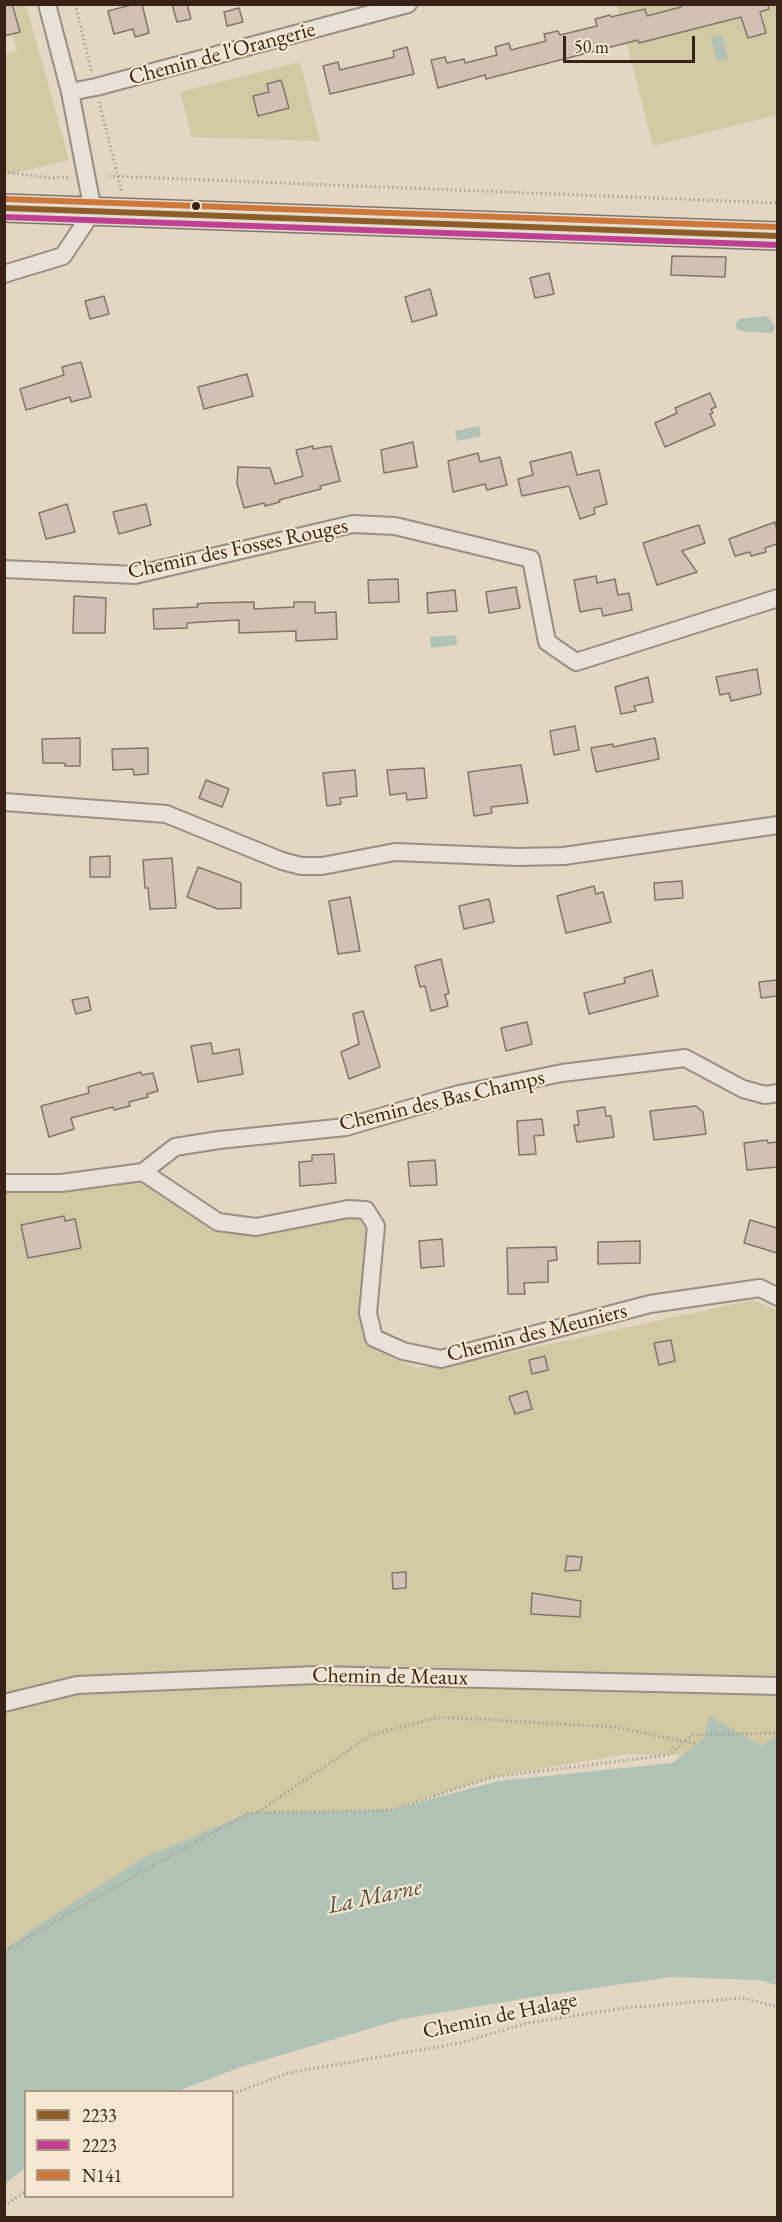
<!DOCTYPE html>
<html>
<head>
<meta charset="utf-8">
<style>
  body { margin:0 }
  #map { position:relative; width:782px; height:2222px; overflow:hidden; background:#e3d6c2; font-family:"EB Garamond",serif }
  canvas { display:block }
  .frame { position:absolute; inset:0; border:6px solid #382218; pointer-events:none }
  .legend { position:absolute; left:24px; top:2090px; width:210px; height:108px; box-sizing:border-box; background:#f5e6cf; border:2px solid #a99886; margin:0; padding:8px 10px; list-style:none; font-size:18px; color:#382218 }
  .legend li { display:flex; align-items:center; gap:12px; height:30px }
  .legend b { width:30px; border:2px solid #a99886 }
  .scale { position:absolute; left:563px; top:36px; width:132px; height:27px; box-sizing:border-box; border:3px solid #382218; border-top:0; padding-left:8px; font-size:18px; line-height:21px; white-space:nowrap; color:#382218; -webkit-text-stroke:4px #f5e6cf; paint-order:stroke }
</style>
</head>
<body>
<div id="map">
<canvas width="782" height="2222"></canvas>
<div class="frame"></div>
<ul class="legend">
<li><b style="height:8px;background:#8d5e2a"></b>2233</li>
<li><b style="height:8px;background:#c04191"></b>2223</li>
<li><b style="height:8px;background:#cd783a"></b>N141</li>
</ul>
<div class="scale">50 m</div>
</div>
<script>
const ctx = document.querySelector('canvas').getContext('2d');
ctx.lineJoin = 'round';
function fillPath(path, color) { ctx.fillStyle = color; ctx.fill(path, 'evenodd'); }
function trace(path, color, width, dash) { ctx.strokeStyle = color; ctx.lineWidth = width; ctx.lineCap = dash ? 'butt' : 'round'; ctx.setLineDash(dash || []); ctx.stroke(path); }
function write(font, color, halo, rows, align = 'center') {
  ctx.font = font + ' "EB Garamond",serif'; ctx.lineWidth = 4.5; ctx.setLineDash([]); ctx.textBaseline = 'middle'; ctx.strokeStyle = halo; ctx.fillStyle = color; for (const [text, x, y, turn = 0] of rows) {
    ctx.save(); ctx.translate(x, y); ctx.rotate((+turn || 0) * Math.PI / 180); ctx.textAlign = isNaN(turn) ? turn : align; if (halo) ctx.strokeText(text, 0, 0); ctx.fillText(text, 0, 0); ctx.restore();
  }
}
fillPath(new Path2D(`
  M5,5H26L69,160L5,175V54L17,51L13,34L19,32Z
  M617,5H680L686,30L740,15L749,38L766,33L762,9L759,5H777L776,8L778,15L777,115L653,146ZM645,9L647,16L672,34L639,42L631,12Z
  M300,62L320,141L192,137L180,92ZM281,80L288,108L258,116L253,96L269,92L267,84Z
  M143,1172L218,1222L366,1210L374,1350L416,1368L477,1360L753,1300L777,1311V1757L627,1754L493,1777L391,1810L249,1813L25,1934L5,1951V1186Z`), '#d0c9a3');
fillPath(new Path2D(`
  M722,35L728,59L717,61L711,38Z
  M762,316C770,317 772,320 775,328L772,333C762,332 744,333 736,329V323L740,319Z
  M479,426L481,436L457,441L455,431Z
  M456,635L457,645L431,648L430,637Z
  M709,1716L762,1746L777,1735V1985L759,1980L671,1977L540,1996L402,2019L241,2067L178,2091L26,2092L25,2168L5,2184V1951L25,1934L143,1858L249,1813L391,1810L498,1781L672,1763L704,1739Z`), '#b0c2b6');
const building = new Path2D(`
  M4,4H12L20,32L4,36Z
  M135,4H142L149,33L135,37L133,29L114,34L108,11Z
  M172,4H187L191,19L177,22Z
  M680,4H768L769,9L760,12L766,33L748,38L741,17L639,43L638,40L486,79L485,75L438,88L431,60L445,57L447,63L464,59L465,63L497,55L495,47L509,43L511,50L546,41L544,34L558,31L560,35L597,26L595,19L610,15L611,17L645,9L647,16L681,7Z
  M239,8L243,22L227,26L224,12Z
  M407,47L414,74L330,94L323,66L338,62L340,70L356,66L394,57L393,51Z
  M281,80L289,108L258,116L253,96L269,92L267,84Z
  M672,256L726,257L725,277L671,275Z
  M549,273L554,294L535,298L530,278Z
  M430,289L437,315L412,322L405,297Z
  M104,296L109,314L90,319L85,301Z
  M81,362L91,397L71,402L70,397L26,410L20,389L64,375L62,367Z
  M247,374L253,396L204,409L198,387Z
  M710,393L716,407L711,409L713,413L710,414L715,425L665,447L655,423L677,413L675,408Z
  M413,442L417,467L384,473L381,450Z
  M313,446V449L331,446L340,481L320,486L321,489L279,500L280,502L265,506L264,503L244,508L237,483L238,467L270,468L275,484L303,476L296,450Z
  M571,452L577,475L599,470L607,504L594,508L595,514L580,519L569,486L522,496L518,479L533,475L530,462Z
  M478,453L480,462L500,457L507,485L487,490L485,484L453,492L448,461Z
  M67,504L75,532L46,539L39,513Z
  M146,504L151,525L119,534L113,512Z
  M775,522L777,530V544L765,548L766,552L751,556L750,552L735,556L729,539Z
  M699,525L705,543L682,551L697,572L657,585L643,543Z
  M596,576L597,583L615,579L618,595L629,593L632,610L603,616L601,608L580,612L574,580Z
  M398,579L399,602L369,603L368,580Z
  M516,587L520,608L489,613L486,592Z
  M455,590L457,611L428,613L427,593Z
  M74,596L106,598L105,633H73Z
  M254,602V609L294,607V602H315V613L336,612L337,639L296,641V631L239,633V620L202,622L187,623V628L154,629L153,609L198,607L197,604L204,603Z
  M757,669L761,694L731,701L729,693L720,695L716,677Z
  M648,677L653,702L634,706L636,711L621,714L615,687Z
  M575,726L579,750L554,755L550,731Z
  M80,738V766H65V763H43L42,739Z
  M655,738L659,759L596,772L591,748L613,744V747Z
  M148,748V774L134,775L133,769L113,770L112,749Z
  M521,765L528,803L491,807L492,813L474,816L468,772Z
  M424,768L427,798L407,800L406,793L390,795L387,770Z
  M355,770L357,796L340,798L341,804L327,806L323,773Z
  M206,780L229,789L222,807L199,798Z
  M110,856V877H90V857Z
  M172,858L176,908L150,909L148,888H145L143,860Z
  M198,867L241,883V908L218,909L187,897Z
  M682,881L683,898L655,900L654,883Z
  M594,886L596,894L603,892L611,922L566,933L557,896Z
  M350,897L360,951L338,954L329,901Z
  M489,899L494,922L464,929L459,906Z
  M441,959L449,993L445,995L448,1006L431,1011L425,986L420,987L415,966Z
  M652,970L658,996L589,1014L584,993L625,983L624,978Z
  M777,980V996L761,998L759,982Z
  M88,997L91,1010L76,1014L72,1000Z
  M363,1011L380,1067L349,1079L341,1052L359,1044L353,1014Z
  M527,1022L532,1044L506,1051L501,1028Z
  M211,1043L213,1054L239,1049L243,1074L198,1082L191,1046Z
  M141,1072L142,1075L153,1073L158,1091L147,1094L148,1097L129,1102L130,1106L114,1110L113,1107L71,1118L74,1129L49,1137L41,1106L89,1093L88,1087Z
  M696,1106L703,1112L706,1134L654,1140L650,1111Z
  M605,1107L606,1116H611L614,1137L577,1142L574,1125H579L577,1111Z
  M542,1119L544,1135L534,1136L536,1154L519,1155L517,1121Z
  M767,1140L768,1143L777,1142V1167L747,1170L744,1143Z
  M334,1154L336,1183L300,1186L299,1162L312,1161V1155Z
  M435,1160L437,1185L410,1186L408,1162Z
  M64,1216L65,1221L75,1219L81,1248L28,1258L21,1225Z
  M750,1220L777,1228V1253L744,1243Z
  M442,1239L444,1266L421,1268L419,1241Z
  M640,1241V1263L598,1264V1242Z
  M556,1247L557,1260L548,1261V1282L524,1283L525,1294H508L507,1248Z
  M671,1340L675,1361L659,1365L654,1343Z
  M545,1356L548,1370L532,1374L529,1360Z
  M527,1391L532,1409L515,1414L509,1397Z
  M567,1556L582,1557L580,1570L565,1571Z
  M406,1572V1588L393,1589L392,1573Z
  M532,1593L581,1601L580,1617L531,1614Z`);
fillPath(building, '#d1c0b3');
trace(building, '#7f756a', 1.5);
const minor = new Path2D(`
  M70,92L96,87L408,4
  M4,274L63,256L93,211L70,92L47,4
  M4,569L135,575L353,524L395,526L531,559L547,642L576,662L778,598
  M4,802L166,814L282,861L301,866H322L395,852L518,857L564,856L778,825
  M143,1172L175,1147L219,1140L346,1127L459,1094L562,1073L685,1058L743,1089L765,1095L778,1093
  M4,1183H61L143,1172L218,1222L256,1227L348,1209L366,1210L376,1226L368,1313L374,1338L403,1351L441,1359L650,1304L760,1288L778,1297
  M4,1703L77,1685L317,1675L778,1686`);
const primary = new Path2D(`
  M4,208L778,236`);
trace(minor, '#978d81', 20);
trace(primary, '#7f756a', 30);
trace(new Path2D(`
  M75,4L92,73
  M99,102L122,192
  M4,172L52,178L71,177
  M109,176L778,203
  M4,1467V1468
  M258,1812L371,1735L440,1717L615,1727L697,1744
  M4,1951L152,1866L249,1813L391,1810L493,1777L668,1755L693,1735L778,1733
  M232,2094L288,2073L460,2043L527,2023L625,2008L742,1998L778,2007
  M4,2206L26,2191`), '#a8a198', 3, [1.5, 3]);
trace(minor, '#e8e1d7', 16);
trace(primary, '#e4ddd1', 27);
trace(new Path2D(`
  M4,208L778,236`), '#8d5e2a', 6);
trace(new Path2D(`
  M4,217L778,245`), '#c04191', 6);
trace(new Path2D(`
  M4,199L778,227`), '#cd783a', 6);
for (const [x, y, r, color] of [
  [196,206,5,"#382218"]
]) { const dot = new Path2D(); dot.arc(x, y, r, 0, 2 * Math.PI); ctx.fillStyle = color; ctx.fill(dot); trace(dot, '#f5e6cf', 2); }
write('22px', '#382218', '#f5e6cf', [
  ["Chemin de l'Orangerie",222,54,-15],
  ["Chemin des Fosses Rouges",238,549,-12],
  ["Chemin des Bas Champs",442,1101,-13],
  ["Chemin des Meuniers",537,1333,-14],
  ["Chemin de Meaux",390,1677,1],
  ["Chemin de Halage",500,2016,-12]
]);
write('italic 24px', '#555046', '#f5e6cf', [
  ["La Marne",375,1897,-12]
]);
</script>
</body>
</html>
